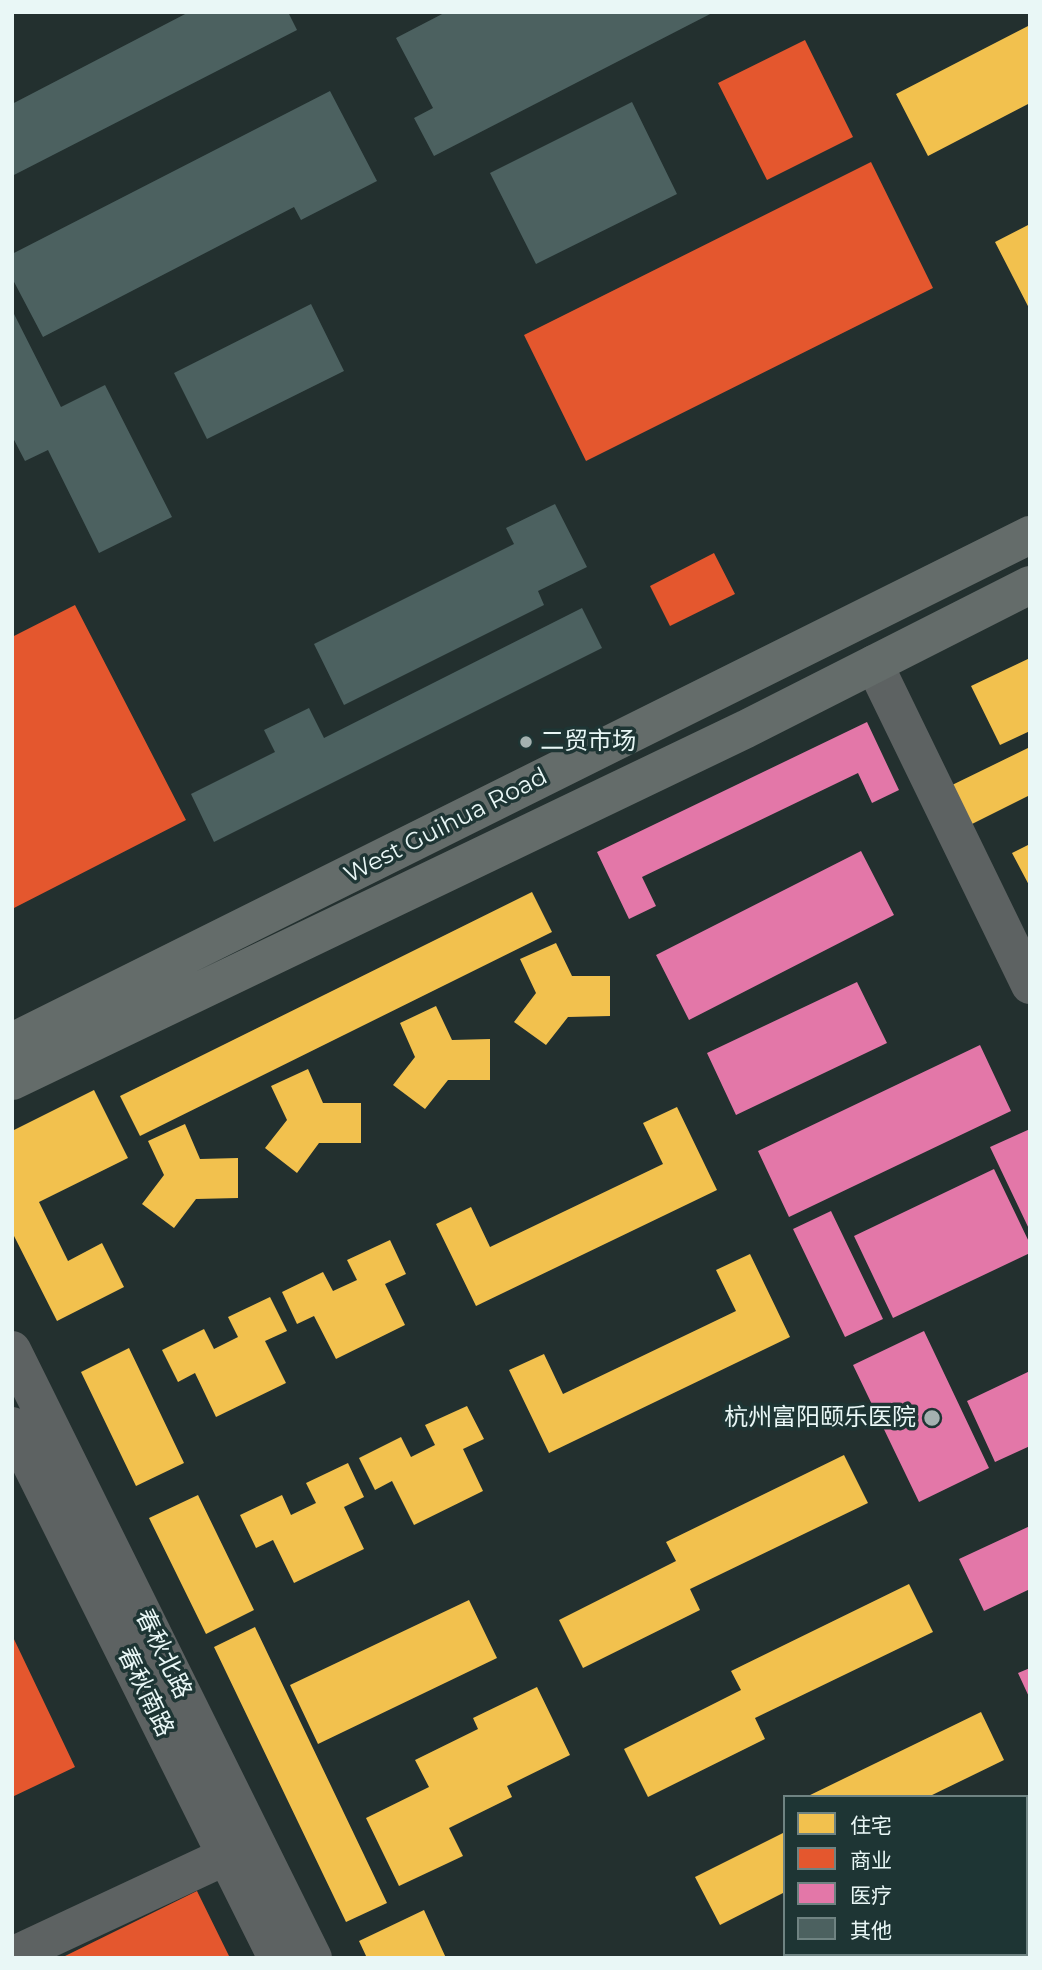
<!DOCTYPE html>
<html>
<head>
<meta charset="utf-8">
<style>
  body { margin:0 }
  #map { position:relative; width:1042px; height:1970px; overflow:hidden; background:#23302f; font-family:Montserrat,"Noto Sans SC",sans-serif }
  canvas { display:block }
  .frame { position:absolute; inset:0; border:14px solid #e9f7f6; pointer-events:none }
  .legend { position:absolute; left:783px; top:1795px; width:245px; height:161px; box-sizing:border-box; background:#1e3534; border:2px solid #6f8382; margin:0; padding:9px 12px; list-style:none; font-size:21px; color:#e9f7f6 }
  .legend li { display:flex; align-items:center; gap:14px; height:35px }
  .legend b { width:35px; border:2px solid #6f8382 }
</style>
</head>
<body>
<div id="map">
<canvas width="1042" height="1970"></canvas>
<div class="frame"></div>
<ul class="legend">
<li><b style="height:19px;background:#f2c14e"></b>住宅</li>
<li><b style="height:19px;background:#e4572e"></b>商业</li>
<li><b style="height:19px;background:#e377a8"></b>医疗</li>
<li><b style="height:19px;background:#4c6160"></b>其他</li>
</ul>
</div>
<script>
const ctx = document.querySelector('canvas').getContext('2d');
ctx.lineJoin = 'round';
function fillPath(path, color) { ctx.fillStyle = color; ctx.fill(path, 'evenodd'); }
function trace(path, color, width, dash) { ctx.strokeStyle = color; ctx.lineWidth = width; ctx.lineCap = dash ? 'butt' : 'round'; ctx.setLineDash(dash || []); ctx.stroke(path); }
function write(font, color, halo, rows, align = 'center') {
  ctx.font = font + ' Montserrat,"Noto Sans SC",sans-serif'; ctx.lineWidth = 7; ctx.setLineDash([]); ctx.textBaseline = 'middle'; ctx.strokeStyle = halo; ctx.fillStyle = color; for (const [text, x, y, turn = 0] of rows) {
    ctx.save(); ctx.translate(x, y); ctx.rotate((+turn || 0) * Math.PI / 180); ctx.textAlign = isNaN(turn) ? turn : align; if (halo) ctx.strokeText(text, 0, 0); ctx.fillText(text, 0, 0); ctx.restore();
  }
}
fillPath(new Path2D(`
  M1030,25V103L928,156L896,94Z
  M1030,224V310L995,242Z
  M1030,658V731L1000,745L971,686Z
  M1030,747V795L968,826L948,787Z
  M1030,844V887L1012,853Z
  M532,892L552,932L140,1136L120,1096Z
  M556,943L572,976H610V1016L568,1017L546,1045L514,1022L536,993L520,959Z
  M436,1006L452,1040L490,1039V1080H448L425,1109L393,1085L415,1057L400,1023Z
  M308,1069L323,1103H361V1143H319L297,1173L265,1148L287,1120L271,1086Z
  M94,1090L128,1158L39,1202L68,1261L102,1243L124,1287L57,1321L12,1232V1131Z
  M677,1107L717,1190L476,1306L436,1224L471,1207L490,1247L663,1164L643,1123Z
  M185,1124L200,1159L238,1158V1198L196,1199L174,1228L142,1204L164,1175L148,1141Z
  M390,1240L406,1274L385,1284L405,1325L336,1359L314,1316L297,1324L282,1292L323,1272L333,1291L357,1280L347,1260Z
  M750,1254L790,1337L549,1453L509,1370L544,1354L563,1394L736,1311L716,1270Z
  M270,1297L287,1331L265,1341L286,1383L216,1417L195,1373L178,1382L162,1350L204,1329L214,1349L238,1337L228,1317Z
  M129,1348L184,1463L136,1486L81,1372Z
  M467,1406L484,1439L463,1449L483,1491L414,1525L392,1481L375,1490L359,1458L401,1437L411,1457L435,1445L425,1425Z
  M844,1455L868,1503L690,1589L700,1610L583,1668L559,1620L676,1561L666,1542Z
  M348,1463L364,1497L344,1507L364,1549L294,1583L273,1540L256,1548L240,1515L282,1495L291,1515L316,1503L306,1483Z
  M198,1495L254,1610L206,1634L149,1518Z
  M909,1584L933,1632L755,1718L765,1739L648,1797L624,1749L741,1690L731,1671Z
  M469,1600L497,1658L318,1744L290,1685Z
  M255,1627L387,1903L346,1922L214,1647Z
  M537,1687L570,1755L507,1786L512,1797L449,1828L463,1856L399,1886L366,1818L429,1787L415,1760L478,1729L473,1718Z
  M981,1712L1004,1760L928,1797H806Z
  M785,1832V1892L720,1925L695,1877Z
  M1030,1856V1916L1026,1917V1858Z
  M424,1910L446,1958H367L359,1941Z
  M870,1954H951L944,1958H871Z`), '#f2c14e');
fillPath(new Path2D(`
  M805,40L853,137L767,180L718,83Z
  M871,162L933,288L586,461L524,335Z
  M714,553L735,594L670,626L650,586Z
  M75,605L186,820L12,909V637Z
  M12,1635L75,1767L12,1797Z
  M197,1891L230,1958H61Z`), '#e4572e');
fillPath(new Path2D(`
  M867,722L899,790L872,803L858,773L642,877L656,906L629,919L597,852Z
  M861,851L894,915L689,1020L656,955Z
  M857,982L887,1043L736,1115L707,1053Z
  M980,1045L1011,1111L789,1217L758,1151Z
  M1030,1129V1231L990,1147Z
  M994,1169L1030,1244V1253L893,1318L854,1236Z
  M831,1211L883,1319L845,1337L793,1229Z
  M924,1331L989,1468L919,1502L853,1365Z
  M1030,1371V1446L995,1462L967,1401Z
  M1030,1526V1589L984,1611L959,1559Z
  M1030,1668V1699L1018,1673Z`), '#e377a8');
fillPath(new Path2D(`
  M189,12H288L297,30L12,176V104Z
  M446,12H714L434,156L414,118L433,108L396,38Z
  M330,91L377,181L301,220L294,207L43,337L12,278V254Z
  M632,102L677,194L536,264L490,173Z
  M311,304L344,371L207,439L174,373Z
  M12,310L61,407L105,385L172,517L99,553L48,450L25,461L12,436Z
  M555,504L587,567L538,591L544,605L344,705L314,644L514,544L506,528Z
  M582,608L602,648L214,842L191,794L275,752L264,730L309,708L324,738Z`), '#4c6160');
trace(new Path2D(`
  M874,664L1030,985
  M12,1350L313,1958
  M12,1426L277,1958
  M12,1956L226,1856`), '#5d6262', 38);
trace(new Path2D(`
  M12,1042L1030,535
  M12,1081L746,729L1030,585`), '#646c6a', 38);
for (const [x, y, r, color] of [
  [526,742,7,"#a4b1b0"],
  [932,1418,9,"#a4b1b0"]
]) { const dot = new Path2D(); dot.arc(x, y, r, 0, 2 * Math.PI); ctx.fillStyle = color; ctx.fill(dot); trace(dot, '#1e3534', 2.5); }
write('24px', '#e9f7f6', '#1e3534', [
  ["二贸市场",540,742],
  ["杭州富阳颐乐医院",916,1418,"right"]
], 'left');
write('24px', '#e9f7f6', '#1e3534', [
  ["West Guihua Road",446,826,-27],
  ["春秋北路",163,1654,64],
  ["春秋南路",145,1692,64]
]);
</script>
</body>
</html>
